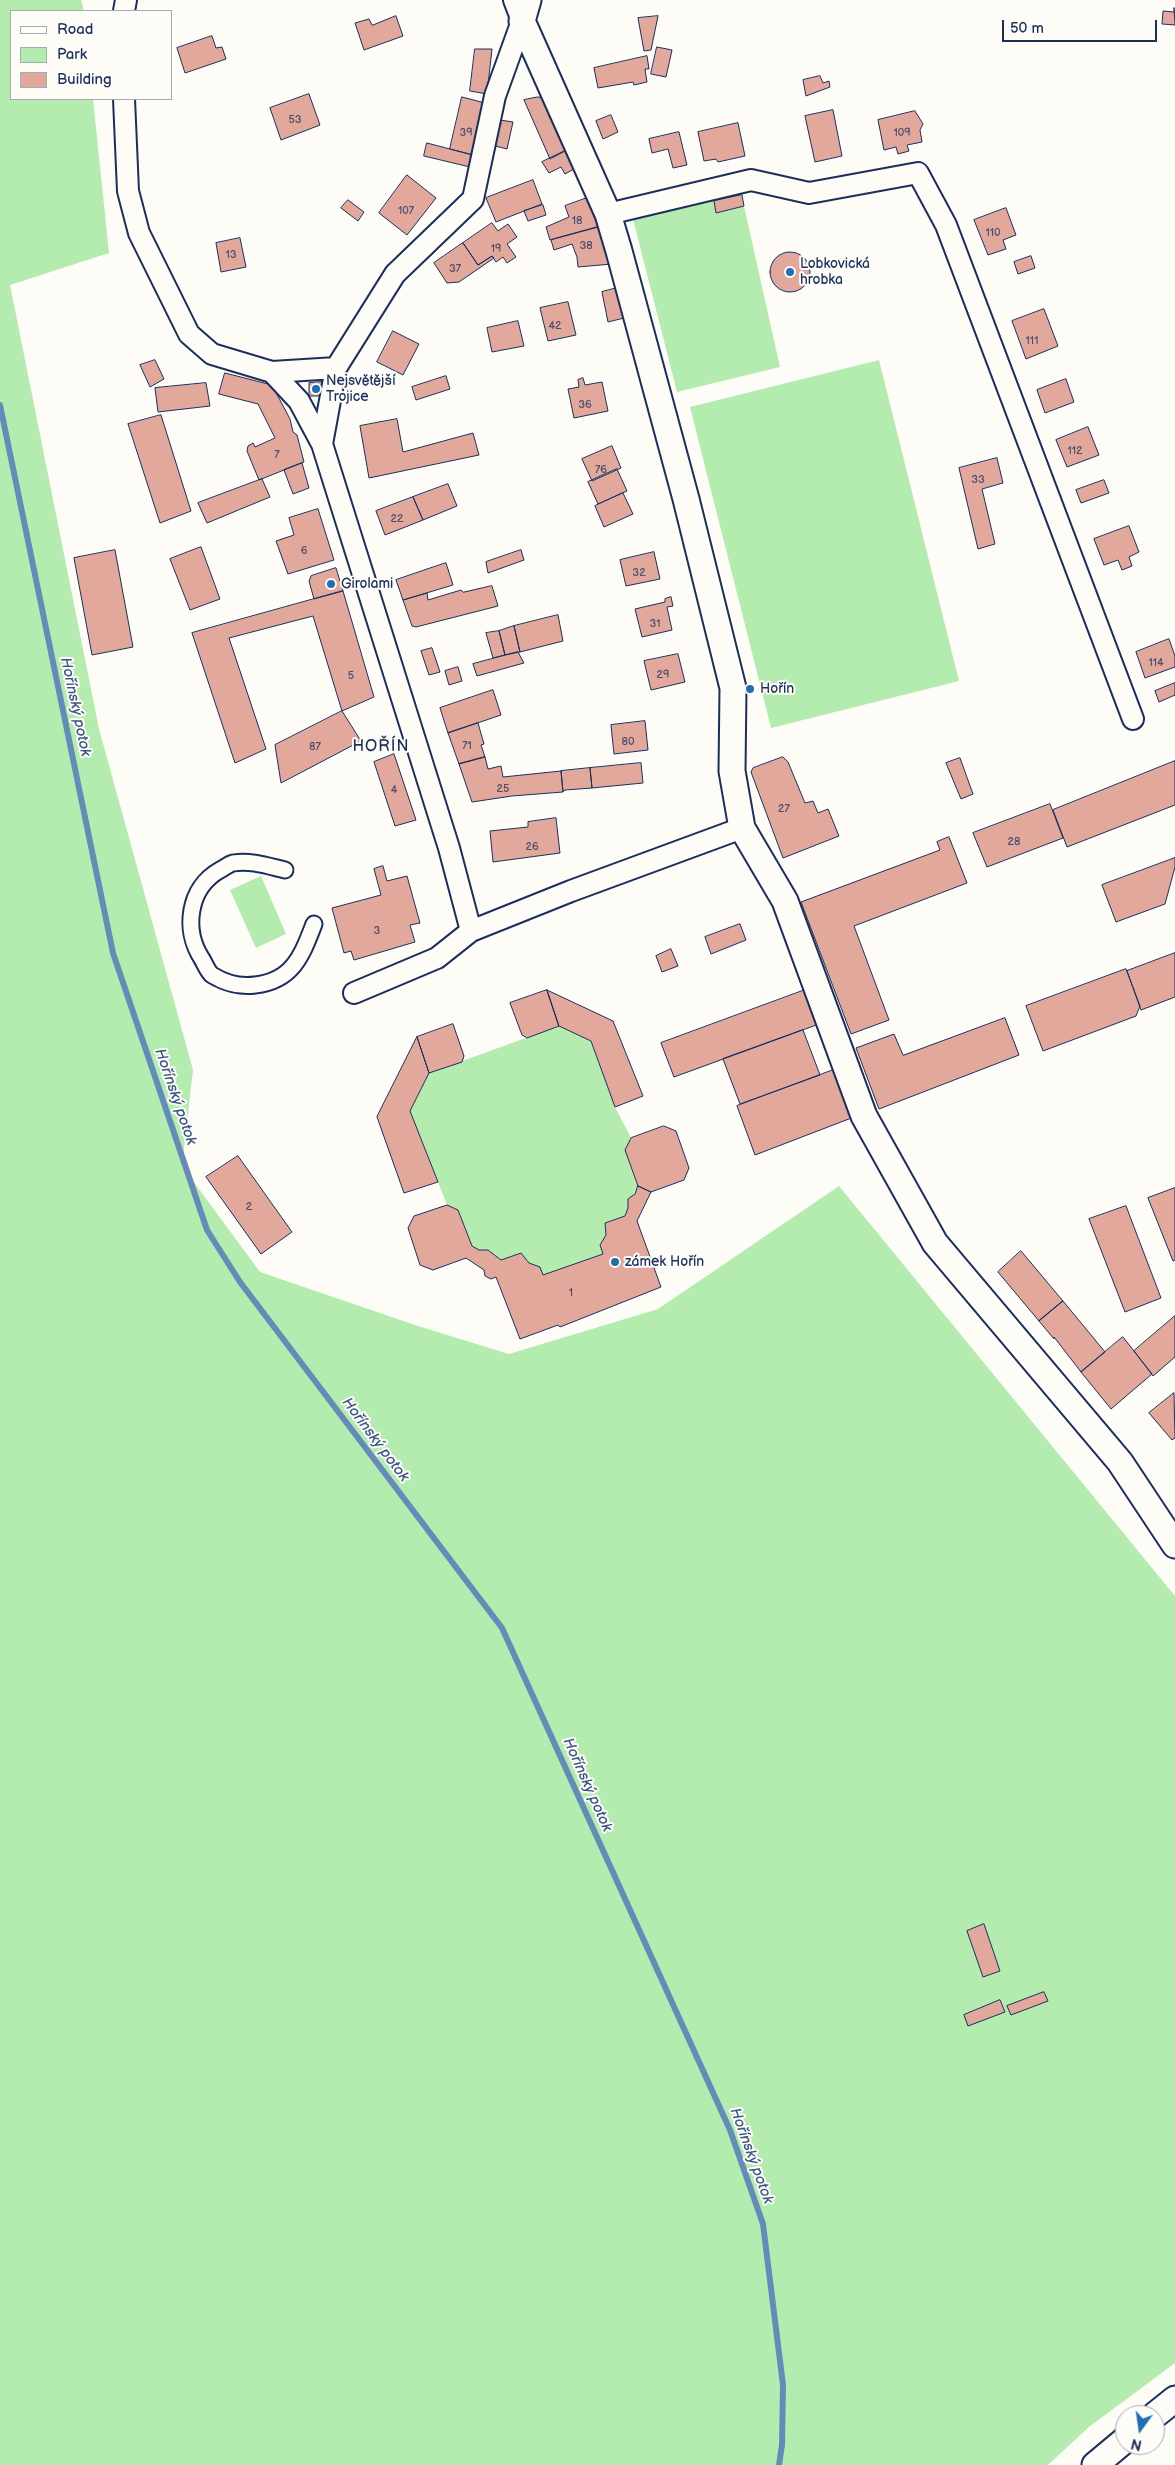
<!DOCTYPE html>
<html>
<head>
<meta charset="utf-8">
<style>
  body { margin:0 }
  #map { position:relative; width:1175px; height:2465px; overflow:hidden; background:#fdfcf7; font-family:"Balsamiq Sans",sans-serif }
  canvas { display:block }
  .legend { position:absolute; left:10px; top:10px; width:162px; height:90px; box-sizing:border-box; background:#fdfcf7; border:1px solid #a3aaba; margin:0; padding:6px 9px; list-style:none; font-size:15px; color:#1b2f5e }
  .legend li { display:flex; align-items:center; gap:10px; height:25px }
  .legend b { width:25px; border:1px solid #a3aaba }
  .north { position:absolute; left:1115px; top:2405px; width:50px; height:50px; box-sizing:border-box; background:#fdfcf7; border:1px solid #a3aaba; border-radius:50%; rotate:194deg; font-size:14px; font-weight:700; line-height:20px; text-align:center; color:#1b2f5e }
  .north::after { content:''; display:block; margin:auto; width:18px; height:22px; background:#1f6fb2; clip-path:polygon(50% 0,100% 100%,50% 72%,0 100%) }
  .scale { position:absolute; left:1002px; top:20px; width:155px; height:22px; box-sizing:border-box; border:2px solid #1b2f5e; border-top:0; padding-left:6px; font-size:15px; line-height:18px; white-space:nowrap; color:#1b2f5e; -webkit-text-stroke:4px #fdfcf7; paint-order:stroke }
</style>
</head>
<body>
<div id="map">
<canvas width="1175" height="2465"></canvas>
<ul class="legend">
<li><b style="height:6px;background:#fdfcf7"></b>Road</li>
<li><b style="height:14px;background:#b4ecaf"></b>Park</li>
<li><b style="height:14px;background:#e1a89b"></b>Building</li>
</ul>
<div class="north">N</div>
<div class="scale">50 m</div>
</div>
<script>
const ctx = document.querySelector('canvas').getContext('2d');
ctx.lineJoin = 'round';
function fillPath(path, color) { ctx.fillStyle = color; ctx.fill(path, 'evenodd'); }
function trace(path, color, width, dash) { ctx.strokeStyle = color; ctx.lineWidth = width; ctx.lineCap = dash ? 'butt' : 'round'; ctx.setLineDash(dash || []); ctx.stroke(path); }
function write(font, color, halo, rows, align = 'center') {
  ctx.font = font + ' "Balsamiq Sans",sans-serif'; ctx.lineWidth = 4; ctx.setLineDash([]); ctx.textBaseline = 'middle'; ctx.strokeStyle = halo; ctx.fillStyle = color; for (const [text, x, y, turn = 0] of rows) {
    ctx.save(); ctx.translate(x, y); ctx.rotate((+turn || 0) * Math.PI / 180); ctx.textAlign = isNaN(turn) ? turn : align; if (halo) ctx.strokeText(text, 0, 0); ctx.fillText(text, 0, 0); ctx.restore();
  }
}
fillPath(new Path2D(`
  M0,0H81L84,11H11V99H93L109,253L10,285L99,729L193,1070L182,1166L260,1272L418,1326L509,1354L658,1309L839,1186L1175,1596V2363L1089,2427L1048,2465H0Z
  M714,201L716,213L744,206L780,367L677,392L633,219Z
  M879,360L959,681L771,728L690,407Z
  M261,876L286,934L256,948L230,890Z
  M559,1026L591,1041L615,1107L631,1138L625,1150L638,1186L635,1194L628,1199V1208L625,1216L605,1223L606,1235L600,1245L603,1254L543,1275L540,1267L529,1263L521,1253L501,1260L488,1250H479L472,1246L458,1210L447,1205L410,1111L429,1073Z`), '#b4ecaf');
trace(new Path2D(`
  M0,405L113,953L207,1230L240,1282L502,1628L730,2130L763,2224L783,2385L782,2445L779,2465`), '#658cb8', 6);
const building = new Path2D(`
  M1174,8L1175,25L1162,24L1163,11L1174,12Z
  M396,16L403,36L364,50L355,23L369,19L372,25Z
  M658,16L651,50L644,51L638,18Z
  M212,36L216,48L222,47L226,59L185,73L177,48Z
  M657,47L672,50L666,77L651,74Z
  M475,49H492L487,94L470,91Z
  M647,56L649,69H645L647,82L634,85L633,82L598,88L594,68Z
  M820,76L823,83L829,81L830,87L806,96L803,80Z
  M309,94L320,125L281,140L270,108Z
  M462,97L485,103L473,155L450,149Z
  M538,97L542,98L565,151L550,159L524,100Z
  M833,110L842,156L815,162L805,116Z
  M915,111L923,124L920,130L922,142L907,145L909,151L898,154L896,147L884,150L878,120Z
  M611,115L618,132L603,139L596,121Z
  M500,120L513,122L507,149L495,146Z
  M738,123L745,156L718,162L716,159L704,161L698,132Z
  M679,132L687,165L673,168L668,149L652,153L649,139Z
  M427,143L473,155L470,167L424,156Z
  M565,151L574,169L565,174L561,167L549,173L542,162Z
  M407,175L436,198L407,235L379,213Z
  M533,180L542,204L496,222L486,198Z
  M742,195L744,206L716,213L714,201Z
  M587,198L598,227L550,240L546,227L569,217L565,206Z
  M348,200L364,212L358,221L341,208Z
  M543,205L546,215L528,221L524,211Z
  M1006,208L1016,235L1003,240L1006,249L988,255L974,220Z
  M492,223L498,231L508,224L517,237L507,244L516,257L507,263L503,257L496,262L492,256L478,265L463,243Z
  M598,227L612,264L578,267L577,257L572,244L554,250L551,240Z
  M240,238L246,267L221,272L216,243Z
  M463,243L478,265L492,256L494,258L459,282L447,283L434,263Z
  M770 272a20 20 0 1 1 40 0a20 20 0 1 1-40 0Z
  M1031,256L1035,268L1018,274L1014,262Z
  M617,288L624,318L608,322L602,292Z
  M568,302L576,335L548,341L540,308Z
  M1044,309L1058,346L1026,359L1012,321Z
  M518,321L524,346L492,352L487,328Z
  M393,331L419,344L403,375L377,362Z
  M155,360L164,379L150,387L140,365Z
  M225,373L272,385L290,419L293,432L297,435L304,462L259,480L247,451L248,446L253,443L255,447L275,438L258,404L219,394Z
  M446,376L450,389L416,400L412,387Z
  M583,378L585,385L602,382L608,411L574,418L568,389L579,387L578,380Z
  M1066,379L1074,402L1045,413L1037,390Z
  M322,382V396H309V383Z
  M206,383L210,406L158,412L155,388Z
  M161,415L191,511L160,523L128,424Z
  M397,419L403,452L473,433L479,455L369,478L360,426Z
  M1088,427L1099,455L1067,467L1056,440Z
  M612,446L621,468L592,481L582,459Z
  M997,458L1003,483L982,489L995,544L978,549L959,468Z
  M302,463L309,488L293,494L284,470Z
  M617,469L627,491L598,504L588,482Z
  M262,479L270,497L207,523L198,503Z
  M1104,480L1109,493L1081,503L1076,490Z
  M448,484L457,506L423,520L413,497Z
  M623,493L633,514L604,527L595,506Z
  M413,497L423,520L385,535L376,511Z
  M318,509L334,560L288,574L276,541L294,535L289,518Z
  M1129,526L1139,552L1129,557L1132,566L1122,570L1118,560L1104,565L1094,539Z
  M201,547L220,599L190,610L170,559Z
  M115,550L133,647L92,655L74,558Z
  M521,550L524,560L488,573L486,562Z
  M654,552L660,579L626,586L620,560Z
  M446,563L453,585L403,600L396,580Z
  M336,568L343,591L314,599L309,581L311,576Z
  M492,586L498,606L416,627L412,626L403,600L427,593L428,600L461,590L463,592Z
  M343,591L374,697L342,711L313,616L229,638L266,749L235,763L192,633Z
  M671,597L673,606L667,607L672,630L642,637L635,609L665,602V599Z
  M558,615L563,641L520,652L514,626Z
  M514,626L520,652L505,655L499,631Z
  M499,631L505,655L493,658L486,633Z
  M1169,639L1175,656V667L1145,678L1136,652Z
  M432,648L440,672L429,675L421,651Z
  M518,652L524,663L477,676L473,664Z
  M678,654L685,682L651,690L644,661Z
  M458,667L462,681L449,685L445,671Z
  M1175,683V695L1159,702L1155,691Z
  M493,690L501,715L448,733L440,708Z
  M342,711L361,741L281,783L275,745Z
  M645,721L648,750L614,754L611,725Z
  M478,723L484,744L481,745L485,757L459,764L448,733Z
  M394,754L416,820L395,826L374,762Z
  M485,757L488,769L501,766L503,777L561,771L563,792L512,796L472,802L459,764Z
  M783,757L788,762L805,803L813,801L818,813L828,809L839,836L783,858L751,772L753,768Z
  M960,758L973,794L961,799L946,763Z
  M1175,761V805L1067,847L1053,810Z
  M641,763L643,783L592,788L590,768Z
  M590,768L592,788L565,790L563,792L561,771Z
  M1050,804L1063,838L987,867L973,833Z
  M556,818L560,853L493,862L490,831L528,827V822Z
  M949,837L967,883L854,926L889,1020L851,1034L801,902L940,850L937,842Z
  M1175,858V867L1165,904L1116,922L1102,885Z
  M383,866L387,881L407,876L420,923L410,925L415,942L354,960L351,951L344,953L332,908L381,895L374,869Z
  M740,924L746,940L711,954L705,937Z
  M671,949L678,966L662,972L656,956Z
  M1175,953V997L1141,1010L1127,971Z
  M1126,969L1140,1006L1136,1016L1043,1051L1026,1006Z
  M547,990L559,1026L527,1038L522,1035L510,1003Z
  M547,990L613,1021L643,1096L615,1107L591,1041L559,1026Z
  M805,990L819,1024L674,1077L661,1043Z
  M1005,1018L1019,1055L879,1109L856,1048L894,1034L903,1055Z
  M453,1024L464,1056L462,1062L429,1073L417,1037Z
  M803,1030L820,1075L740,1104L723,1059Z
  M417,1037L429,1073L410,1111L438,1182L404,1193L377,1117Z
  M836,1069L854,1117L755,1155L737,1106Z
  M664,1126L676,1131L689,1168L684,1180L651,1192L638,1186L625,1150L631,1138Z
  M238,1156L292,1232L261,1254L206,1177Z
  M638,1186L651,1192L637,1221L661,1287L560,1327L558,1325L520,1339L496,1277L491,1279L485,1276L484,1270L466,1258L433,1270L420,1265L408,1228L414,1216L447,1205L458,1210L472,1246L479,1250H488L501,1260L521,1253L529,1263L540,1267L543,1275L603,1254L600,1245L606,1235L605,1223L625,1216L628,1208V1199L635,1194Z
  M1175,1188V1260L1173,1261L1148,1198Z
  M1126,1206L1161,1298L1125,1312L1089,1219Z
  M1021,1251L1063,1301L1039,1321L998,1272Z
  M1063,1301L1105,1352L1081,1372L1054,1337V1339L1039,1321Z
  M1175,1316V1357L1153,1376L1134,1351Z
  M1123,1337L1152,1374L1111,1409L1081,1372Z
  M1174,1393L1175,1438L1172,1440L1149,1413Z
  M984,1924L1000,1971L983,1977L967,1931Z
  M1044,1992L1048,2001L1011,2015L1007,2006Z
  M1000,2000L1005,2012L968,2026L964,2015Z`);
fillPath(building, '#e1a89b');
trace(building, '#1b2f5e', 1);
const pedestrian = new Path2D(`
  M285,870C268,866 251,860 233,863C229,864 224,868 220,870C188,888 183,930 202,959C205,964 208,972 212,975C225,983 241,987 255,985C293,981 302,955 314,924`);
const minor = new Path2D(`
  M124,11L126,0
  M124,99L128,191L139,233L189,334L212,354L272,372L336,368
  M608,214L751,180L809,193L918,173L946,225L1133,719
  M272,372L299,401L322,444L449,848L471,931
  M322,444L336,368L395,274L473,199L495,96L522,21L514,0
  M354,993L437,958L471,931L571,891L742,828`);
const tertiary = new Path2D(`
  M528,0L522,21L608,214L619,251L686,499L733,688L732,771L742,828L785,901L864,1116L935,1243L1120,1462L1175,1545
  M1155,2415L1175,2399
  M1095,2465L1125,2440`);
trace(pedestrian, '#1b2f5e', 19);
trace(minor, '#1b2f5e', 24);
trace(tertiary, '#1b2f5e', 29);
trace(pedestrian, '#fdfcf7', 15);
trace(minor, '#fdfcf7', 20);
trace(tertiary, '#fdfcf7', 25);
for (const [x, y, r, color] of [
  [790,272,5,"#1f6fb2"],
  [316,389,5,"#1f6fb2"],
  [331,584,5,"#1f6fb2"],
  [750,689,5,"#1f6fb2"],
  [615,1262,5,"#1f6fb2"]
]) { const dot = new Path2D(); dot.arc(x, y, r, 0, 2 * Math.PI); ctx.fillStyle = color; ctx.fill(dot); trace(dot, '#fdfcf7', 2); }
write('11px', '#4c4d6d', null, [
  ["53",295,120],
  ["39",466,133],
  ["109",902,133],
  ["107",406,211],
  ["18",577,221],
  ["110",993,233],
  ["38",586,246],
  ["19",496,249],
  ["13",231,255],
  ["37",455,269],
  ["42",555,326],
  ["111",1032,341],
  ["36",585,405],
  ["112",1075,451],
  ["7",277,455],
  ["76",601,470],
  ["33",978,480],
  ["22",397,519],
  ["6",304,551],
  ["32",639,573],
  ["31",655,624],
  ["114",1156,663],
  ["29",663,675],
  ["5",351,676],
  ["80",628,742],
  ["71",467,746],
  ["87",315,747],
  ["25",503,789],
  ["4",394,790],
  ["27",784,809],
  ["28",1014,842],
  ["26",532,847],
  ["3",377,931],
  ["2",249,1207],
  ["1",571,1293]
]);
write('14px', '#1b2f5e', '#fdfcf7', [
  ["Lobkovická",800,264],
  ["hrobka",800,280],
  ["Nejsvětější",326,381],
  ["Trojice",326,397],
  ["Girolami",341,584],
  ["Hořín",760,689],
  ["zámek Hořín",625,1262]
], 'left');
write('italic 15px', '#3a5684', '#fdfcf7', [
  ["Hořínský potok",75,707,78],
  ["Hořínský potok",175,1097,71],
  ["Hořínský potok",375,1440,53],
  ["Hořínský potok",587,1785,66],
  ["Hořínský potok",751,2156,70]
]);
ctx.letterSpacing = '1px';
write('16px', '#1b2f5e', '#fdfcf7', [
  ["HOŘÍN",381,747]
]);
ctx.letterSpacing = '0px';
</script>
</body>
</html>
